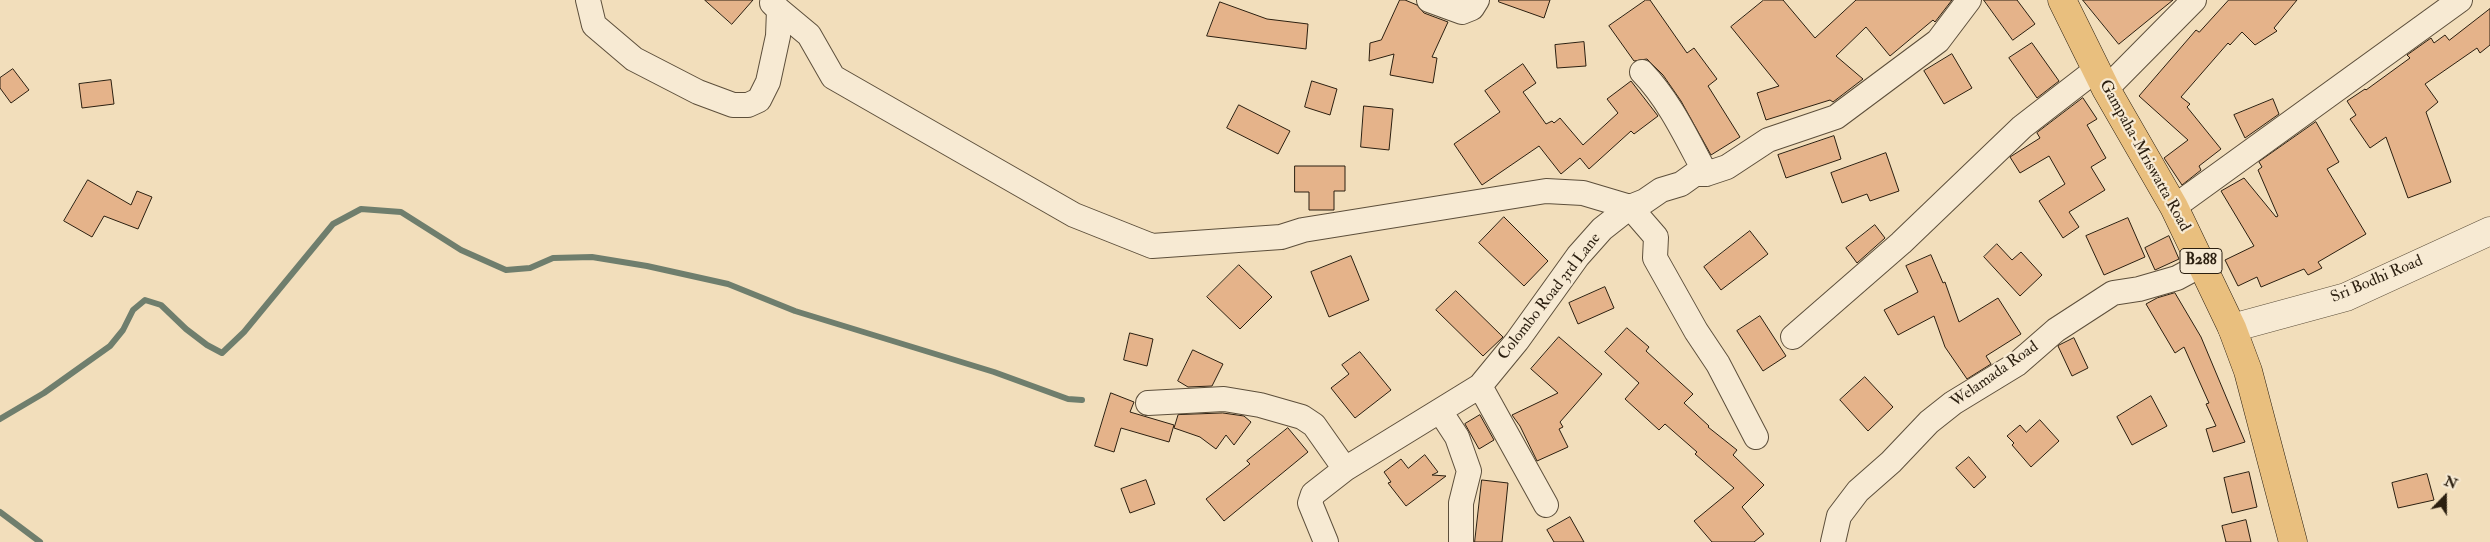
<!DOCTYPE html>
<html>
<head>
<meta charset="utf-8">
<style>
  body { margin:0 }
  #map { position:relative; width:2490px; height:542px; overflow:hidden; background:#f2debb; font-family:"IM FELL Double Pica",serif }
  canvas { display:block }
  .north { position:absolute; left:2420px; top:472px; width:50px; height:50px; -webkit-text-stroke:4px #f7ead3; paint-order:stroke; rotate:22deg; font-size:14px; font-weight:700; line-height:20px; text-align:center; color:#2b1f10 }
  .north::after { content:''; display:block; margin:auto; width:18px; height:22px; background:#2b1f10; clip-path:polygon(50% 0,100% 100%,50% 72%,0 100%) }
</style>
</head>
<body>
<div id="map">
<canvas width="2490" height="542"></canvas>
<div class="north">N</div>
</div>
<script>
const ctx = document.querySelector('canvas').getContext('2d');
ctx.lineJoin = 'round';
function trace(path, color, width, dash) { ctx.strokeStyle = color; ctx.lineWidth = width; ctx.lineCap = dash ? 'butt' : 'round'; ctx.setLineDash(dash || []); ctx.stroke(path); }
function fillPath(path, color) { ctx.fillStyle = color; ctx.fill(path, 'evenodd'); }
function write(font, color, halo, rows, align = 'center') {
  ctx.font = font + ' "IM FELL Double Pica",serif'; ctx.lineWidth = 4.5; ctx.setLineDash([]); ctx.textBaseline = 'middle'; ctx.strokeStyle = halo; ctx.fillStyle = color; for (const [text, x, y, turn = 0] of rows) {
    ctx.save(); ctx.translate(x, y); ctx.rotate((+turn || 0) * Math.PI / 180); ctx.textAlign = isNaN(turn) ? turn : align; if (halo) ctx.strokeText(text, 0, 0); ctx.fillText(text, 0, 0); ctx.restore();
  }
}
trace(new Path2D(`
  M0,419L44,393L110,346L123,330L133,310L145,300L161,305L186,329L207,345L222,353L244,332L333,224L361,209L401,212L461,250L506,270L530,268L553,258L592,257L647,266L728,284L795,311L994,372L1068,399L1082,400
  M0,512L40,542`), '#6f7e6d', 6);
const building = new Path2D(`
  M705,0H753L732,24Z
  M1400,0H1405L1417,5L1424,13L1448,22L1432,57L1437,58L1433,83L1390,75L1394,54L1369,61L1370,43L1381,40Z
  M1499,0H1550L1544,18L1499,2Z
  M1646,0H1650L1687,53L1694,48L1717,79L1708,86L1740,137L1711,155L1681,101L1663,75L1647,59L1634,61L1609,26Z
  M1764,0H1783L1815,38L1856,0H1952L1935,22L1933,20L1890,56L1866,27L1836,56L1863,79L1833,102L1830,100L1766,120L1757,93L1779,86L1731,27Z
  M1984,0H2017L2035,24L2013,40Z
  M2083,0H2173L2119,44Z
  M2229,0H2297L2274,28L2277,31L2255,45L2242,32L2230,45L2228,43L2181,97L2190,104L2187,107L2221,149L2199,166L2201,170L2182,185L2164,158L2188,140L2139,96L2196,30L2199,32Z
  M1220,2L1267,19L1308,24L1306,49L1207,36Z
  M2490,9V45L2480,53L2477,48L2425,84L2438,102L2426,112L2451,182L2408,198L2386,137L2370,148L2350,119L2356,115L2347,101L2365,89L2366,90L2410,58L2407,55L2431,38L2434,43L2445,35L2449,40Z
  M1584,42L1586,66L1557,68L1555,45Z
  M2032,43L2059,81L2037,98L2009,58Z
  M1952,54L1972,88L1944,104L1924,71Z
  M1523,64L1536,83L1523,92L1546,124L1552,121L1554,123L1560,118L1583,145L1618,113L1607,99L1631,81L1658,116L1634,134L1631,131L1589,169L1580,158L1561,174L1539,146L1482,185L1454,144L1500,112L1485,91Z
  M13,69L29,90L11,103L0,88V78Z
  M111,80L114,104L82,108L79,84Z
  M1312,81L1337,89L1330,115L1305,107Z
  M2083,98L2097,119L2087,125L2106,158L2091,167L2105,190L2069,212L2079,227L2063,238L2039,201L2065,184L2049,156L2020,173L2010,157L2040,138L2037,133Z
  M2273,99L2279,114L2245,138L2234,115Z
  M1239,105L1290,131L1278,154L1227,128Z
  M1364,106L1393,109L1389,150L1361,147Z
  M2316,122L2339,162L2327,169L2366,234L2318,262L2322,268L2308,275L2304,269L2261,287L2257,277L2238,286L2225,260L2254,246L2221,191L2244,178L2276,217L2278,216L2258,170L2262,167L2259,162Z
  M1834,136L1841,159L1786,178L1778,155Z
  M1886,153L1899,191L1870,201L1867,194L1842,203L1831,173Z
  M1295,166H1345V191H1334V210H1309V192H1295Z
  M88,180L131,205L137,191L152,197L138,229L104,216L92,237L64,221Z
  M1504,217L1548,261L1524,286L1479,243Z
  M2128,218L2145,257L2104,275L2086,236Z
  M1875,225L1885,238L1857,263L1846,248Z
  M1750,231L1768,254L1721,290L1704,267Z
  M2169,236L2179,259L2155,270L2145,248Z
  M1997,244L2012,260L2021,252L2042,275L2020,296L1984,257Z
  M1931,255L1943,283L1945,282L1959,322L1998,298L2021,334L1986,356L1991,364L1967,379L1945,347L1934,316L1898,335L1884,310L1918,292L1906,266Z
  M1351,256L1369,300L1329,317L1311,272Z
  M1239,265L1272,297L1240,329L1207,297Z
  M1605,287L1614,308L1578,324L1569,303Z
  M1456,291L1503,337L1483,356L1436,310Z
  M2175,293L2201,337L2245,442L2213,452L2206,429L2216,426L2206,404L2209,403L2184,347L2175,353L2146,304L2157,298Z
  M1760,316L1786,356L1763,371L1737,331Z
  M1627,328L1649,347L1646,351L1693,394L1684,403L1709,426L1708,427L1737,450L1733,455L1764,485L1742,507L1764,534L1754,542H1712L1694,521L1734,488L1695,454L1697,452L1665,424L1659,430L1625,399L1639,383L1605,352Z
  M1130,333L1153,339L1147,366L1124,360Z
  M1559,337L1602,374L1560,422L1563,427L1559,429L1568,447L1537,461L1520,426L1512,415L1558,393L1531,369Z
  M2074,338L2088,368L2072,376L2058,346Z
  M1193,350L1223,364L1212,386L1188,387L1178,381Z
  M1360,352L1391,390L1355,418L1331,388L1349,374L1342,365Z
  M1865,377L1893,407L1868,431L1840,400Z
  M1111,393L1134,402L1130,412L1174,425L1169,442L1121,428L1114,452L1095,446Z
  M2151,396L2167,426L2132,445L2117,417Z
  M1223,413L1244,416L1251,422L1234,445L1226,435L1216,449L1200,437L1174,428L1178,415Z
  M1480,415L1494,440L1479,449L1465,424Z
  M2040,420L2059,441L2031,467L2012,445L2014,443L2007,436L2020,425L2026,432Z
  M1288,428L1308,452L1224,521L1206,499L1250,464L1247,461Z
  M1425,455L1438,472L1432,475L1446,476L1406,506L1388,483L1391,482L1384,472L1401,459L1408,468Z
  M1969,457L1986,477L1974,488L1956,468Z
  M2249,472L2257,507L2232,513L2224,478Z
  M2427,474L2434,500L2398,508L2392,483Z
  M1146,480L1155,504L1130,513L1121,489Z
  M1482,480L1508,483L1502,542H1475Z
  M1570,517L1584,542H1554L1547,530Z
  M2246,520L2251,542H2226L2222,526Z`);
fillPath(building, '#e5b38a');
trace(building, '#2b1f10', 1);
const minor = new Path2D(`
  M588,0L594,25L634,59L698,92L733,105H748L759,100L768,82L778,36L779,10L772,3
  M1429,0L1462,12L1472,8L1477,0
  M779,10L809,35L833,77L1074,215L1152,246L1281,237L1303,230L1546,191L1583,193L1630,207L1656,237L1655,258L1696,331L1718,364L1756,437
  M1642,72C1670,101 1687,139 1706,174
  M2106,89L2194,0
  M2174,207L2460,0
  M1793,337L1901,243L2022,127L2097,69
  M1480,386L1546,505
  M1148,403L1224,399L1260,405L1302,417L1314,425L1345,469L1480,386L1517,341L1578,256L1602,229L1630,207L1645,201L1661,190L1681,184L1695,174H1706L1727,167L1768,140L1836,117L1938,41L1969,0
  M1440,411L1457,437L1469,471L1461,503V542
  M1326,542L1310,503L1313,494L1345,469
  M1833,542L1839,516L1858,491L1891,462L1929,422L1953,403L2017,364L2056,330L2113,293L2139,289L2177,278L2203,264`);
const tertiary = new Path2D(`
  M2232,328L2346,297L2490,231`);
const primary = new Path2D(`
  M2062,0L2106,89L2174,207L2232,328L2248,371L2293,542`);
trace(minor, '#5d4f3b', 26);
trace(tertiary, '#5d4f3b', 29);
trace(primary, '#2b1f10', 29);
trace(minor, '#f7ead3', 24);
trace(tertiary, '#f7ead3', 28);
trace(primary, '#e9bf7e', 28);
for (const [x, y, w] of [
  [2201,261,42]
]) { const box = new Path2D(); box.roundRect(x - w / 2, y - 12.5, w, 25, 4); ctx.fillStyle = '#f7ead3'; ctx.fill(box); trace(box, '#2b1f10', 1); }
write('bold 15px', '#2b1f10', null, [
  ["B288",2201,261]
]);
write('16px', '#2b1f10', '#f7ead3', [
  ["Gampaha-Mriswatta Road",2144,156,61],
  ["Sri Bodhi Road",2377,280,-23],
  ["Colombo Road 3rd Lane",1550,297,-52],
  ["Welamada Road",1995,375,-35]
]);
</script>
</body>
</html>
